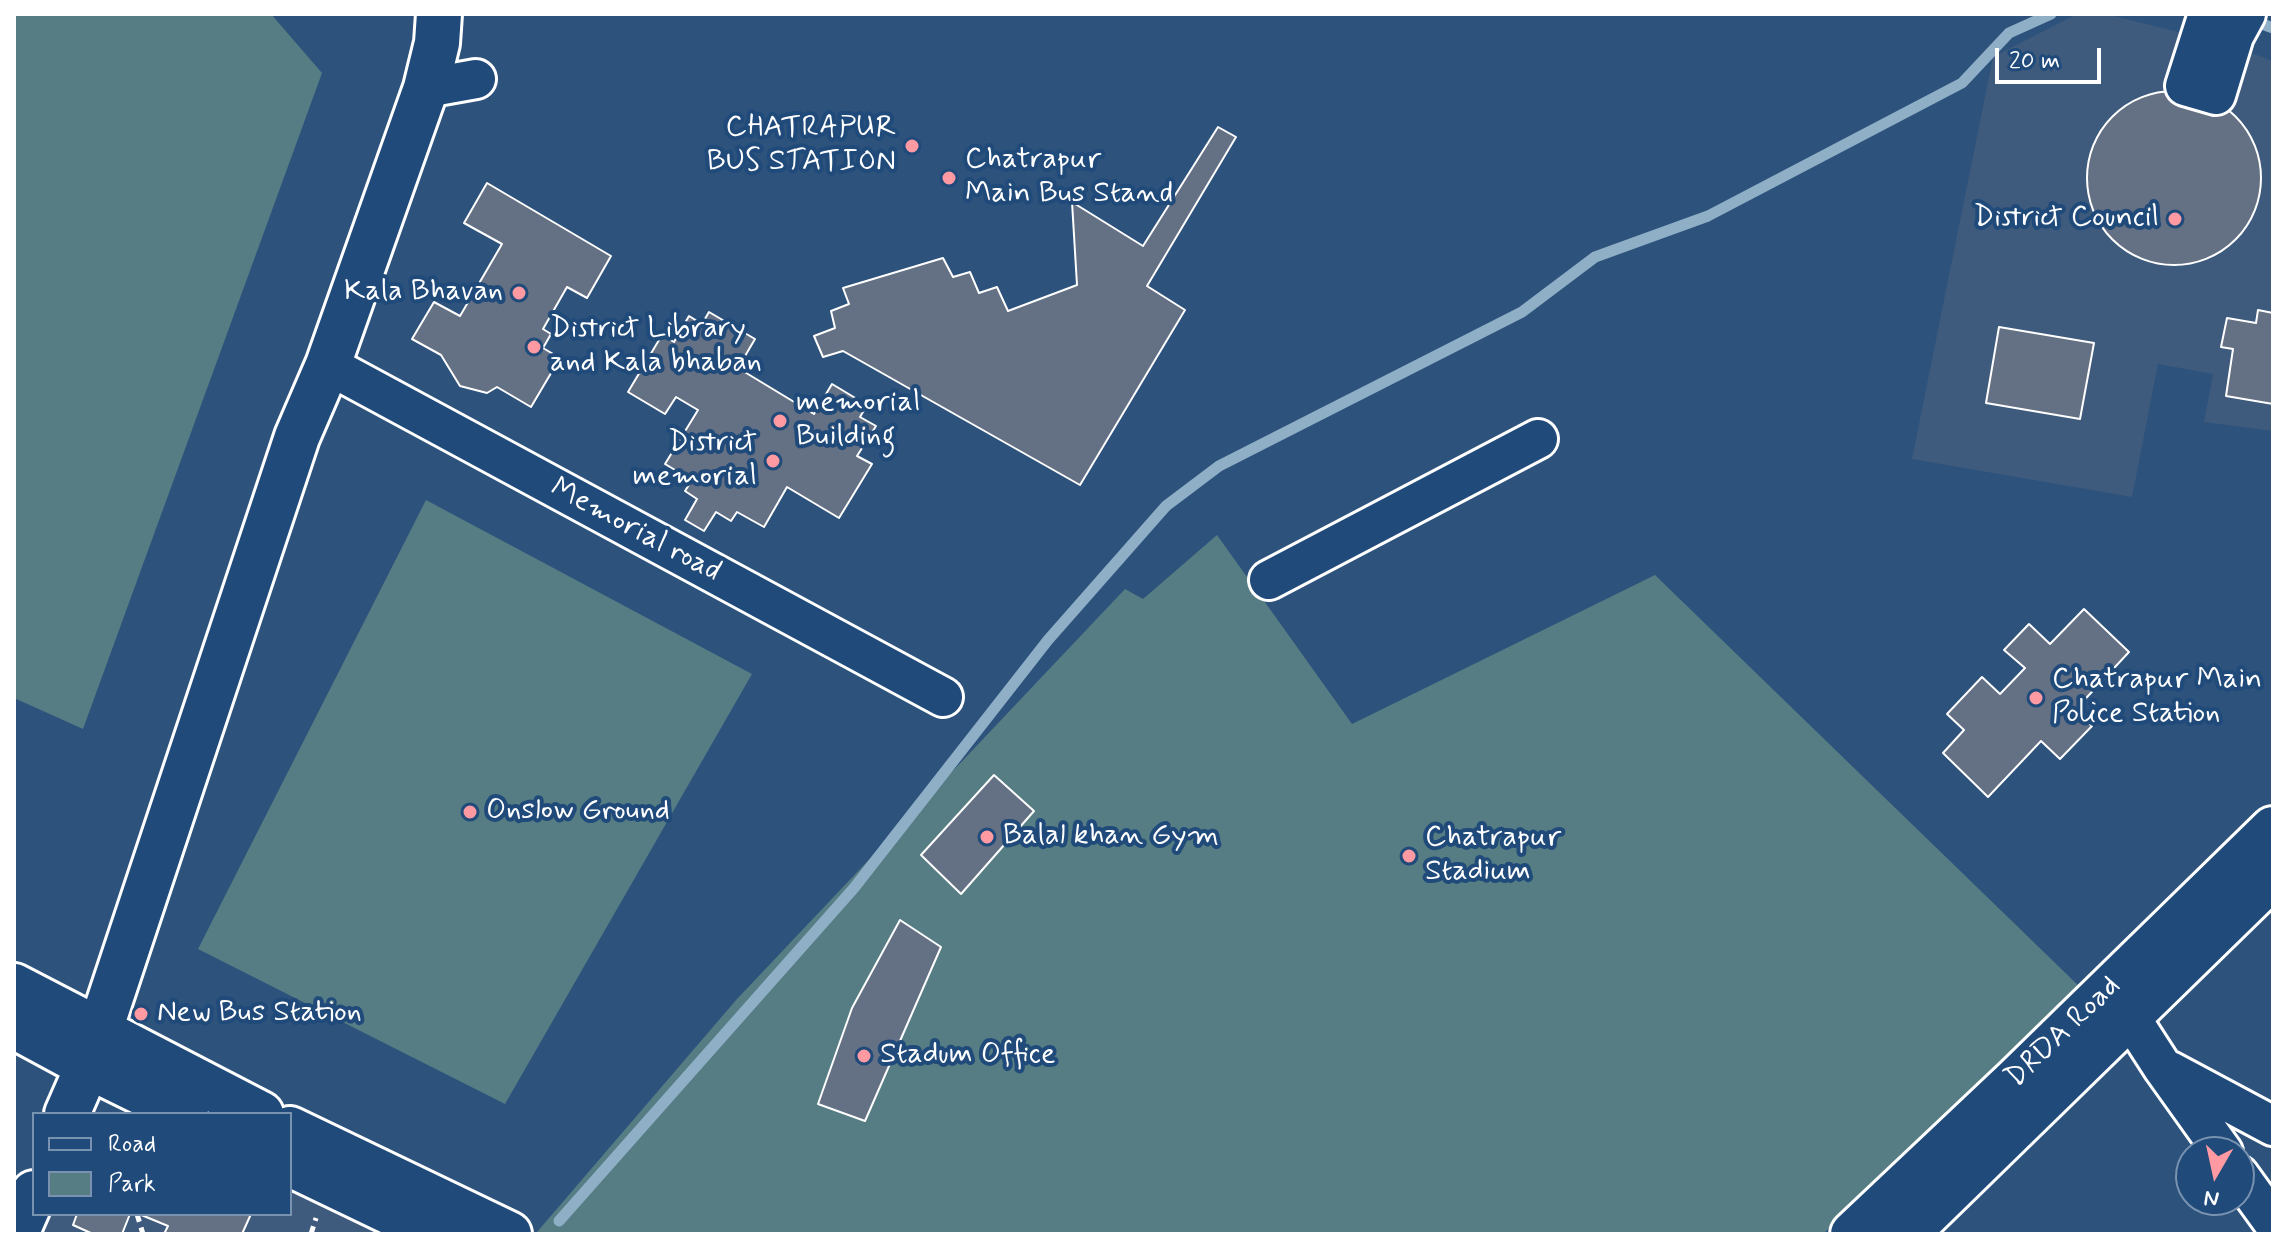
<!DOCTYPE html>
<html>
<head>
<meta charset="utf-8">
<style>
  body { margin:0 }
  #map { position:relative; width:2287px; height:1248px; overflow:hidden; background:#2d527c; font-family:Mynerve,sans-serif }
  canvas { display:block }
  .frame { position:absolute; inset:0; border:16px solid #fff; pointer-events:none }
  .legend { position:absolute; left:32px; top:1112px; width:260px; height:104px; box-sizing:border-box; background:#1f4a7a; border:2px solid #7992af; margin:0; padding:10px 14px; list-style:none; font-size:24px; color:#fff }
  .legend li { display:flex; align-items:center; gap:16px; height:40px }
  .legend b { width:40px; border:2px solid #7992af }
  .north { position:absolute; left:2175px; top:1136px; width:80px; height:80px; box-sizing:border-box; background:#1f4a7a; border:2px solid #7992af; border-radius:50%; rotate:189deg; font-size:22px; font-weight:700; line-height:32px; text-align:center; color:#fff }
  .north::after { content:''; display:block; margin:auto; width:28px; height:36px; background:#ff9aa2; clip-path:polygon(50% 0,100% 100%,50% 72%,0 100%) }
  .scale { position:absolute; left:1995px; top:48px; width:106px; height:36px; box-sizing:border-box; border:4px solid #fff; border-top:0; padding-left:10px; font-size:24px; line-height:28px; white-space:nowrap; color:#fff; -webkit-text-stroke:6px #1f4a7a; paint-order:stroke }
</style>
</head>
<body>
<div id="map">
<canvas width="2287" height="1248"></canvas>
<div class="frame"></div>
<ul class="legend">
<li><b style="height:10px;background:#1f4a7a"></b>Road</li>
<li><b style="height:22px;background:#557d83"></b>Park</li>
</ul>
<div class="north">N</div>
<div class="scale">20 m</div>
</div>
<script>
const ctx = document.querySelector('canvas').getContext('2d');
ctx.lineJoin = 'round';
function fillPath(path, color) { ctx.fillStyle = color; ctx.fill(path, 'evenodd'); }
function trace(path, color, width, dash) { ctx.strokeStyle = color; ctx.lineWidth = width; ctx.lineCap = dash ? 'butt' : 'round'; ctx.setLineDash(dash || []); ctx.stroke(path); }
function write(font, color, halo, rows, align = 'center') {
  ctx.font = font + ' Mynerve,sans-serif'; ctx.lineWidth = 8; ctx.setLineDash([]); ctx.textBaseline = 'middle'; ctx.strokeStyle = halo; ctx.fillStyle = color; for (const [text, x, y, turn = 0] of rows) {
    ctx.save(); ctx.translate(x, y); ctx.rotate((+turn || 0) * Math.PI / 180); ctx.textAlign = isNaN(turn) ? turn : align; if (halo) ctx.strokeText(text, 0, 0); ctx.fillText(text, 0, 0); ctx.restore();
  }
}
fillPath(new Path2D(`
  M2077,14H2106L2227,44L2273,61V431L2204,422L2213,374L2158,364L2132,497L1912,459L1993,57Z
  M290,1187L390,1234H37L47,1214H290Z`), '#3e5b7e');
fillPath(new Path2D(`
  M14,14H271L322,73L83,729L14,698Z
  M426,500L752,674L505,1104L198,949Z
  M1217,535L1352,724L1655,575L2082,989L1823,1234H541L537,1232L737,999L1125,589L1143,599Z`), '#557d83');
trace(new Path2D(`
  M2251,20L2273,28
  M559,1221L854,888L1048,640L1166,506L1219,466L1522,312L1595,257L1708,216L1962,83L2009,33L2051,14`), '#8fafc7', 11);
const building = new Path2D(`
  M2087 178a87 87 0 1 1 174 0a87 87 0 1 1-174 0Z
  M1218,127L1236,137L1147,286L1185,310L1080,485L843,351L823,357L814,336L835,328L831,311L849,304L843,288L943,258L953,277L970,272L979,293L997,287L1008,311L1077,285L1072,202L1143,246Z
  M487,183L611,256L587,298L567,287L543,329L551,334L543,348L560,358L531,407L497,387L487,393L460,386L441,355L412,339L434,302L460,316L502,244L464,223Z
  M2258,310L2273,313V404L2226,396L2233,349L2221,347L2227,318L2256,323Z
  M709,312L755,339L738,368L814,414L832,384L867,405L860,417L876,426L857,456L872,464L839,518L787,487L764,527L737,512L731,521L716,512L704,531L685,520L697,499L685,491L692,480L665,464L698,410L676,397L665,414L628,392L662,335L674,342L689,316L702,324Z
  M1999,327L2094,343L2080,419L1986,403Z
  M2084,609L2129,652L2075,710L2092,726L2060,759L2041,741L1988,797L1943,753L1964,730L1947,714L1982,677L2000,694L2025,668L2004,650L2029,624L2050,644Z
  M994,775L1034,811L961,894L921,855Z
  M900,920L941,947L865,1121L818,1104L852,1008Z
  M77,1214H130L122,1234H93L73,1225Z
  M139,1214H251L242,1234H164L168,1226Z`);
fillPath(building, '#647083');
trace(building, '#fff', 2);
const minor = new Path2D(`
  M2208,14L2185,86L2216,95L2234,36L2246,14
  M426,88L476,79
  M328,365L943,697
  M1269,580L1538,439
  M2114,992L2163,1068L2223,1152
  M2170,1071L2273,1126
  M2239,1175L2273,1222`);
const secondary = new Path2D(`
  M14,986L261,1114
  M14,1026L88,1066L186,1114
  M67,1114L88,1066L297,437L328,365L426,88L437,43L439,14
  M290,1129L509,1234
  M290,1164L436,1234
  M16,1234L34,1193
  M1853,1234L2016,1080L2273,829
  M1906,1234L2273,876`);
trace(minor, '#fff', 44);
trace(secondary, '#fff', 50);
trace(new Path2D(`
  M137,1214L143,1234
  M311,1234L316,1218`), '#fff', 5, [8, 6]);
trace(minor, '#1f4a7a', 38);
trace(secondary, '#1f4a7a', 44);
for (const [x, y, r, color] of [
  [912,146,8,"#ff9aa2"],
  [949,178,8,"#ff9aa2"],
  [2175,219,8,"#ff9aa2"],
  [519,293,8,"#ff9aa2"],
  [534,347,8,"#ff9aa2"],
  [780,421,8,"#ff9aa2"],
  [773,461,8,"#ff9aa2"],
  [2036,698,8,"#ff9aa2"],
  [470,812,8,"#ff9aa2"],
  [987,837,8,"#ff9aa2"],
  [1409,856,8,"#ff9aa2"],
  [141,1014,8,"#ff9aa2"],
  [864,1056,8,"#ff9aa2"]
]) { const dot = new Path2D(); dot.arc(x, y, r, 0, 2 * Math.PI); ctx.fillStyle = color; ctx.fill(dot); trace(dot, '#1f4a7a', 3); }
write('30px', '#fff', '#1f4a7a', [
  ["CHATRAPUR",896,129,"right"],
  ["BUS STATION",896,163,"right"],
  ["Chatrapur",965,161],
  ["Main Bus Stand",965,195],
  ["District Council",2159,219,"right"],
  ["Kala Bhavan",503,293,"right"],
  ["District Library",550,330],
  ["and Kala bhaban",550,364],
  ["memorial",796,404],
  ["Building",796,438],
  ["District",757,444,"right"],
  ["memorial",757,478,"right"],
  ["Chatrapur Main",2052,681],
  ["Police Station",2052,715],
  ["Onslow Ground",486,812],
  ["Balal khan Gym",1003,837],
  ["Chatrapur",1425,839],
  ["Stadium",1425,873],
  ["New Bus Station",157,1014],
  ["Stadum Office",880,1056]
], 'left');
write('30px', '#fff', '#1f4a7a', [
  ["Memorial road",635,531,28],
  ["DRDA Road",2064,1033,-44]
]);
</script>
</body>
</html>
